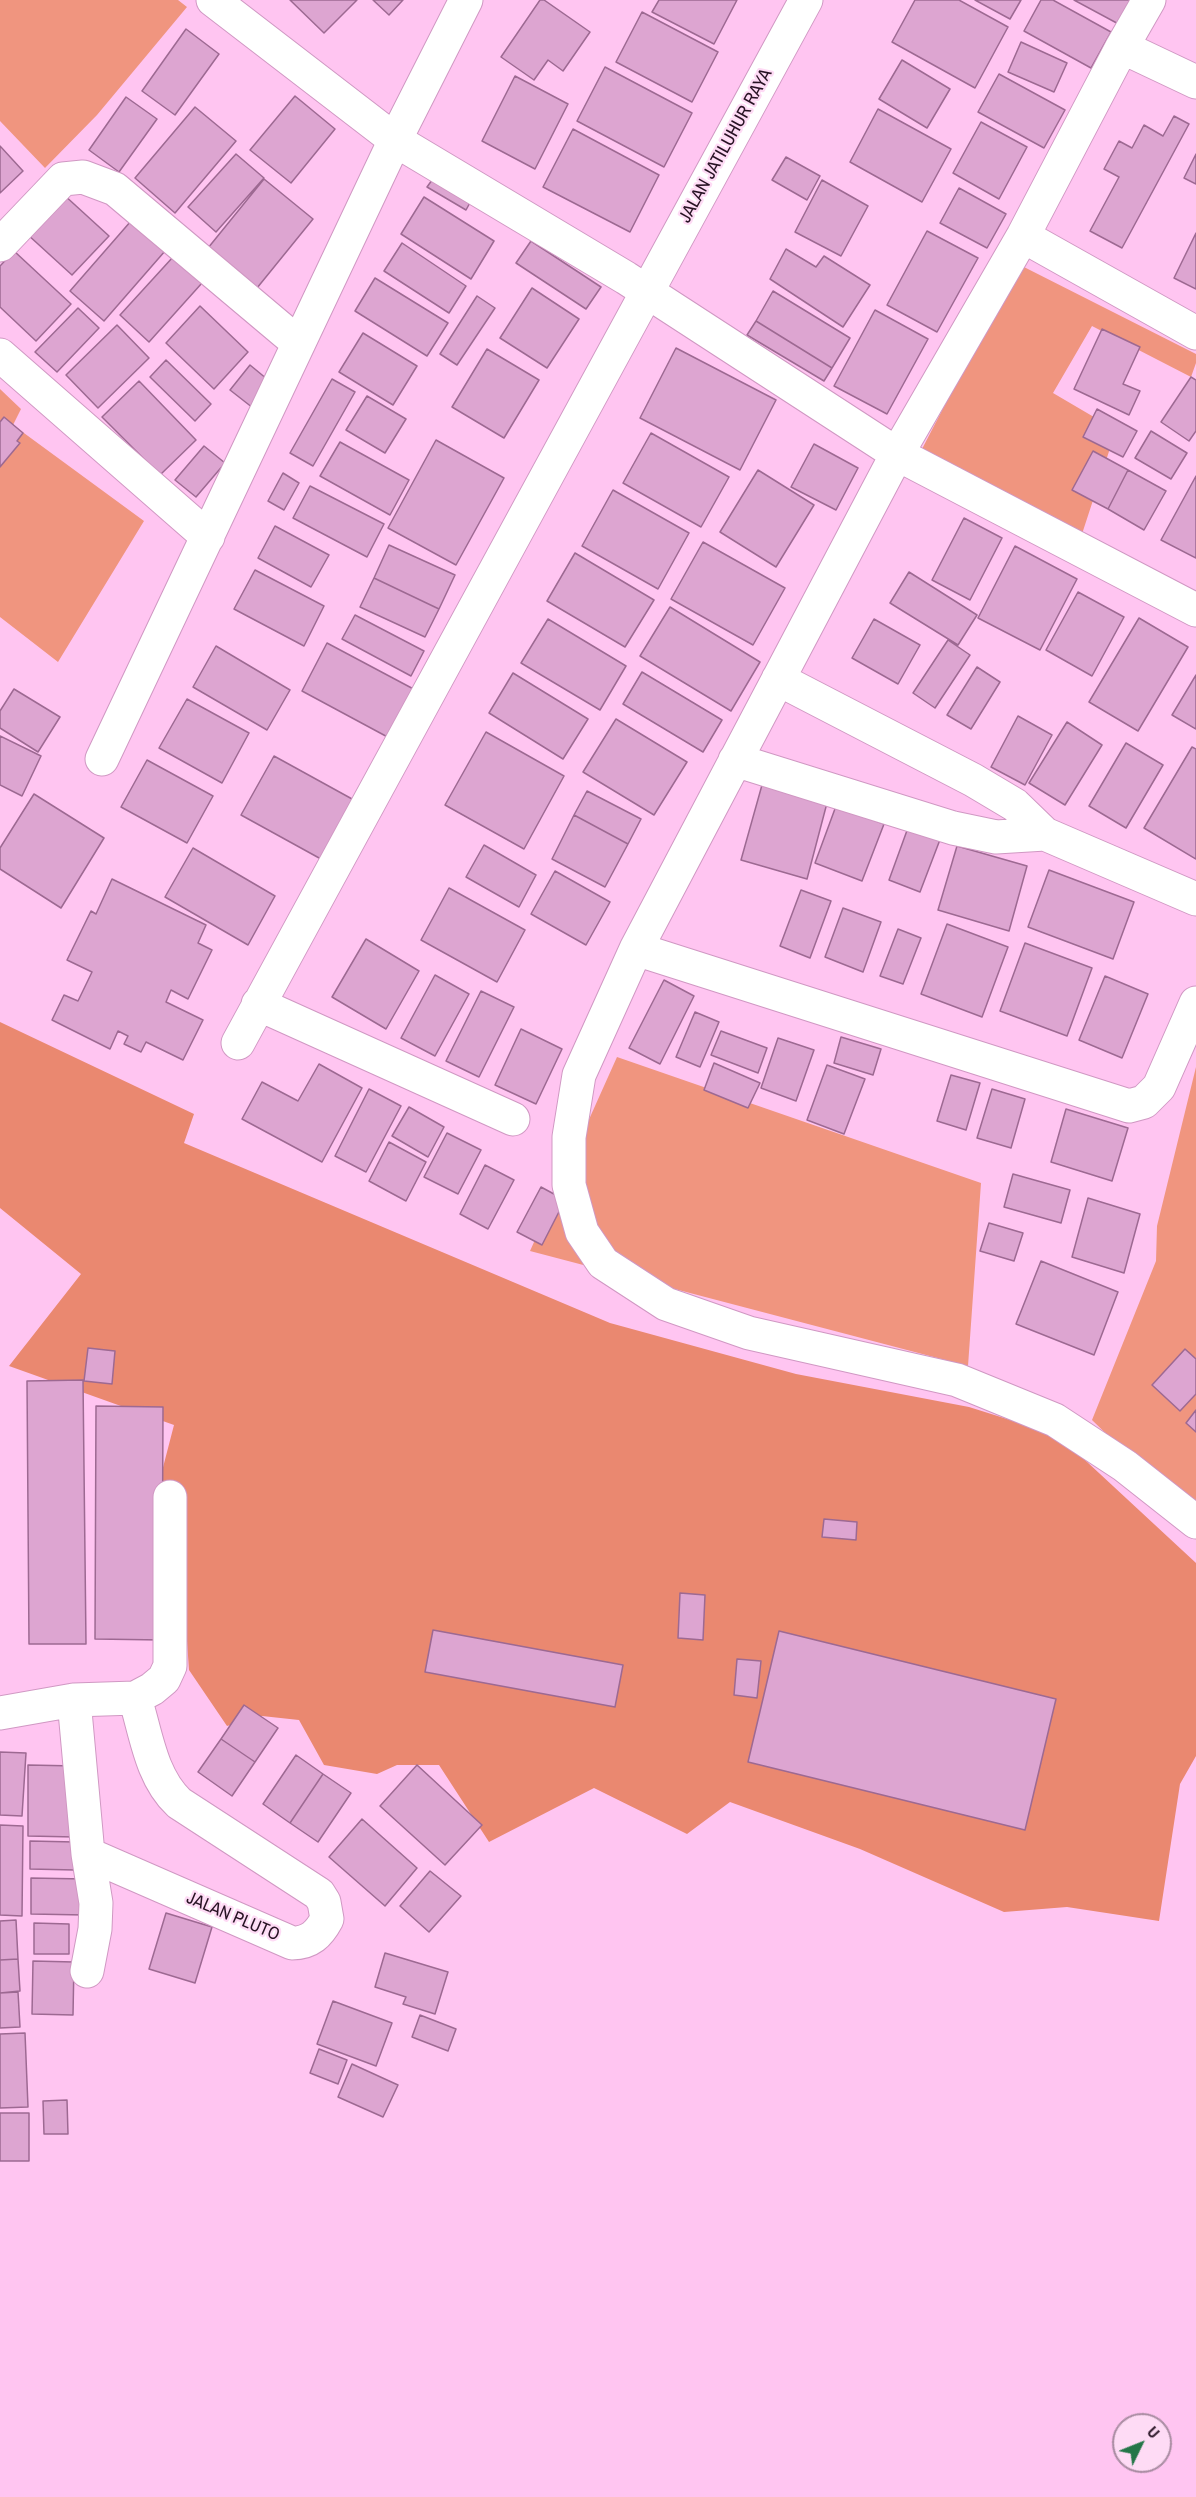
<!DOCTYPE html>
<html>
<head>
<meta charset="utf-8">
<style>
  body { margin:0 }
  #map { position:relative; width:1196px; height:2497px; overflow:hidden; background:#ffc5f1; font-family:"Archivo Narrow",sans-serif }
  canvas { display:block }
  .north { position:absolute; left:1112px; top:2413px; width:60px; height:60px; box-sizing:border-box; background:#fedbf5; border:2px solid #a88ba1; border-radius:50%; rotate:47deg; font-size:16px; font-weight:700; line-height:24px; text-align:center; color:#271223 }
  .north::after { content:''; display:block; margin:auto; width:21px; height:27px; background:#247648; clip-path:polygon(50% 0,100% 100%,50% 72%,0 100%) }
</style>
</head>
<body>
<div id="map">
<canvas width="1196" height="2497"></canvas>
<div class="north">U</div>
</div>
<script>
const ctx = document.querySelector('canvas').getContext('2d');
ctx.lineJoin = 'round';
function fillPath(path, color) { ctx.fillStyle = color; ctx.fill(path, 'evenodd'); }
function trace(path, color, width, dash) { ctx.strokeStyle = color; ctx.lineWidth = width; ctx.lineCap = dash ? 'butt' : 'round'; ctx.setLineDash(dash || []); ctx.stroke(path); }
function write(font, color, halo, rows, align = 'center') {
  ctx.font = font + ' "Archivo Narrow",sans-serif'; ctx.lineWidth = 4.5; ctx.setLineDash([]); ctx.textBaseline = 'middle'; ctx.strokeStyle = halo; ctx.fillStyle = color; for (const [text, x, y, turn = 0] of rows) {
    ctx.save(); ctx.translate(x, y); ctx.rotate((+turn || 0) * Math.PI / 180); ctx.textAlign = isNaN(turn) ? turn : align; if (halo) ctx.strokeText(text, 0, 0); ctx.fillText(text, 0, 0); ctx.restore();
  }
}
fillPath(new Path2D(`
  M0,0H178L187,7L97,115L45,168L0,121Z
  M1018,264L1196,354V363L1191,377L1092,326L1053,393L1116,430L1081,537L922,449Z
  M0,389L21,409L13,425L144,521L58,662L0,617Z
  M617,1057L981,1183L968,1366L530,1251Z
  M1196,1067V1521L1092,1420L1156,1261L1157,1226Z`), '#f0957f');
fillPath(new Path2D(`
  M0,1022L194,1114L184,1143L610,1323L796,1374L969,1407L1058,1435L1196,1563V1756L1180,1784L1159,1921L1067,1907L1004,1912L860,1849L730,1802L687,1834L594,1788L489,1842L439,1765H397L377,1774L324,1765L299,1720L262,1716L227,1726L189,1670L177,1496L160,1479L174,1425L9,1366L81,1274L0,1208Z`), '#ea8870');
const building = new Path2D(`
  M290,0H357L324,33Z
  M373,0H403L389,15Z
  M540,0H544L590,32L563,71L548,60L534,80L501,57Z
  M659,0H737L714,44L652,12Z
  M915,0H959L1008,27L975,88L892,42Z
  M975,0H1021L1010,19Z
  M1041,0H1053L1111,32L1091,68L1024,31Z
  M1074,0H1141L1126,28Z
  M642,12L718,52L692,102L616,62Z
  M186,29L219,54L175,115L142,91Z
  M1021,42L1067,63L1054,92L1008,72Z
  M902,60L950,89L927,128L879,99Z
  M605,67L692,113L664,167L577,121Z
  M999,74L1065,110L1044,148L978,112Z
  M515,76L568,104L535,169L482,141Z
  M295,96L335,129L291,183L250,150Z
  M126,97L157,119L119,172L89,150Z
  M195,107L236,141L175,213L135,178Z
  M878,109L951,149L922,202L850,162Z
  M1174,116L1189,124L1122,248L1090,231L1119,177L1104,169L1119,141L1132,148L1144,125L1163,136Z
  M981,122L1027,147L999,199L953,173Z
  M573,129L659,175L630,232L543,187Z
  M0,146L23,171L0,193Z
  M236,154L264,178L216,232L188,207Z
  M1196,154V184L1184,178Z
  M786,157L820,176L807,200L772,180Z
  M435,176L472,199L466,210L427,187Z
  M264,179L313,219L257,288L208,248Z
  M822,180L868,206L841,256L795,232Z
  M959,188L1006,214L987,248L940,223Z
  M63,194L109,236L72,275L27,234Z
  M424,197L494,241L471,279L401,234Z
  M131,221L165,251L104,321L70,291Z
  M927,231L978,258L937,332L887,305Z
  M1196,233V289L1174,278Z
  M531,241L601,287L586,309L516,263Z
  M402,243L466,286L449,313L384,271Z
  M786,249L816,267L824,256L870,285L843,327L770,279Z
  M14,251L71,304L36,341L0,307V266Z
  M173,257L202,283L149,342L120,315Z
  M375,278L448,323L427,356L355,311Z
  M532,288L579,319L547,368L500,338Z
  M773,291L850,338L832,368L756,321Z
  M477,296L495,308L457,365L440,354Z
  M200,306L248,352L214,389L166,343Z
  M78,308L99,328L57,372L35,352Z
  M875,310L928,339L887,414L834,386Z
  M756,321L832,368L824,381L747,335Z
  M117,325L149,358L98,408L66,375Z
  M1102,329L1140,347L1123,384L1140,391L1129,415L1074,389Z
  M363,333L417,366L393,405L339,372Z
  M676,348L776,400L740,470L640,418Z
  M487,349L539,380L504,438L452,407Z
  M166,360L211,404L195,421L150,377Z
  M250,365L273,384L253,408L230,390Z
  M1191,377L1196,380V431L1189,441L1161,422Z
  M332,379L355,392L313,466L290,453Z
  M139,381L196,440L160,475L102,417Z
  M367,396L406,419L385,453L346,430Z
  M1097,409L1137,431L1123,457L1083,437Z
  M4,417L23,433L17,441L20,443L0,467V422Z
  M1151,431L1187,453L1171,479L1135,458Z
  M651,433L729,477L701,527L623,483Z
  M436,440L504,478L456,565L388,528Z
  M340,442L409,480L390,515L320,476Z
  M814,444L858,468L836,510L791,487Z
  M204,446L225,463L196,497L175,480Z
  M1093,451L1128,470L1108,509L1072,490Z
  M758,470L814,505L776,567L720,532Z
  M1128,470L1166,491L1144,530L1108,509Z
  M283,473L299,483L284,510L268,501Z
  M1196,476V558L1161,540Z
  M310,486L384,524L367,557L293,518Z
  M613,490L689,533L658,589L582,546Z
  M964,518L1002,538L970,600L932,580Z
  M275,526L329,555L311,587L258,558Z
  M703,542L785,588L753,645L671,599Z
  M389,545L455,575L439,609L374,578Z
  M1015,546L1077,579L1040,650L978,618Z
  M575,553L654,600L625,647L547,601Z
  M255,570L324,606L304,646L234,609Z
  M909,572L977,615L958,645L890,603Z
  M374,578L439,609L425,637L360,607Z
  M1078,592L1124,617L1092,676L1046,650Z
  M670,607L760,662L731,711L640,656Z
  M355,615L424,651L411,676L342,639Z
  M1139,618L1188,647L1138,731L1089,702Z
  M548,619L626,666L600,710L521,663Z
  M874,619L920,645L898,684L852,658Z
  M948,640L970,655L935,708L913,693Z
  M327,643L421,693L395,741L302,691Z
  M216,646L290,690L267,730L193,687Z
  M977,667L1000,682L971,729L947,715Z
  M642,672L722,720L703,752L623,704Z
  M513,673L588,719L563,759L489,713Z
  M1196,675V729L1172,715Z
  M14,689L60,717L38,752L0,728V711Z
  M187,699L249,733L222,783L159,748Z
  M1018,716L1052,735L1025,785L991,767Z
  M616,719L687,762L654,815L583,772Z
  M1067,722L1102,745L1065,805L1029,783Z
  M486,732L564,776L524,849L445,805Z
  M0,736L41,756L22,796L0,785Z
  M1126,743L1163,765L1126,828L1089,806Z
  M1192,747L1196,749V859L1144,828Z
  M274,756L363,805L330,864L241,815Z
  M147,760L213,796L187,843L121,807Z
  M762,785L827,803L807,879L741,860Z
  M587,791L641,819L628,844L574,815Z
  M34,794L104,838L61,908L0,869V848Z
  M836,806L884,824L862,881L815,863Z
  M574,815L628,844L605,887L552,859Z
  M909,825L941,837L920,892L889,880Z
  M484,845L536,875L519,907L466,877Z
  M957,846L1027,866L1009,931L938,910Z
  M193,848L275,896L248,945L165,897Z
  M1049,870L1134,902L1113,959L1028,927Z
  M555,871L610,902L586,945L531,914Z
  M112,879L206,925L198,943L212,950L188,999L171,990L166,1002L203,1020L183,1060L146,1042L141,1052L124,1044L128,1036L118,1031L110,1049L52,1020L64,995L78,1001L92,972L67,960L91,911L96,914Z
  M449,888L525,930L497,982L421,940Z
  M801,890L831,901L810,958L780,946Z
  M843,908L881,922L863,972L825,957Z
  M947,924L1008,947L982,1017L921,994Z
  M898,929L921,938L903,984L880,976Z
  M366,939L419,971L386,1029L332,997Z
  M1025,943L1092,968L1067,1036L1000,1011Z
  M435,975L469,994L435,1056L401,1038Z
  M1105,976L1148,994L1122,1058L1079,1040Z
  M664,980L694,996L660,1064L629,1048Z
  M481,991L514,1007L479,1077L446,1061Z
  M695,1012L719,1022L700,1067L676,1057Z
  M521,1029L562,1049L536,1104L495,1085Z
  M721,1031L767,1048L758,1073L711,1055Z
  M841,1037L881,1049L873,1075L834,1063Z
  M778,1038L814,1050L796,1101L761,1088Z
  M714,1063L760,1083L748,1108L704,1090Z
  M319,1064L362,1088L322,1162L242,1119L262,1082L298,1101Z
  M827,1065L865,1079L844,1134L807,1120Z
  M951,1075L980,1083L966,1130L937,1121Z
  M369,1089L401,1106L366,1172L335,1156Z
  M992,1089L1025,1099L1011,1148L977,1138Z
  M409,1107L444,1127L428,1157L392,1136Z
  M1066,1109L1128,1128L1112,1181L1051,1162Z
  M447,1133L481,1150L458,1194L424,1177Z
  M389,1142L426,1162L406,1201L369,1181Z
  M485,1165L514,1180L488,1229L460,1214Z
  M1013,1174L1070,1190L1061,1223L1004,1207Z
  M541,1187L565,1200L542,1245L517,1232Z
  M1088,1198L1140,1214L1124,1273L1072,1257Z
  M989,1223L1023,1233L1014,1261L980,1251Z
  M1041,1261L1118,1292L1094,1355L1016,1324Z
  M88,1348L115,1351L112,1384L84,1381Z
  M1185,1349L1196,1359V1394L1180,1411L1152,1385Z
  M83,1380L86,1644H29L27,1381Z
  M96,1406L163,1407L162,1640L95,1639Z
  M1196,1410V1432L1186,1423Z
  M824,1519L857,1522L856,1540L822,1537Z
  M680,1593L705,1595L703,1640L678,1638Z
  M433,1630L623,1665L615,1707L425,1672Z
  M779,1631L1056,1699L1025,1830L748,1762Z
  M737,1659L761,1661L757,1698L734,1695Z
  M244,1705L278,1728L255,1762L221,1739Z
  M221,1739L255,1762L232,1796L198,1772Z
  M0,1752L26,1753L22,1816L0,1815Z
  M296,1755L323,1774L290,1823L263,1804Z
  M28,1765L76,1766L75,1837L28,1836Z
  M417,1765L482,1825L445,1865L380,1806Z
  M323,1774L351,1793L318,1842L290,1823Z
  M362,1819L417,1868L385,1906L329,1857Z
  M0,1825L23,1826L22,1916L0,1915Z
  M30,1841L75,1842V1870L30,1869Z
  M430,1871L461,1896L429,1932L400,1906Z
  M31,1878L85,1879V1915L31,1914Z
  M166,1913L212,1927L195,1983L149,1969Z
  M16,1920L18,1959L0,1960V1921Z
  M34,1923L69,1924V1954H34Z
  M385,1953L448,1972L435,2014L403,2004L406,1997L375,1987Z
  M18,1959L20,1991L0,1993V1960Z
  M33,1961L74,1962L73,2015L32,2014Z
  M18,1992L20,2027L0,2028V1993Z
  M333,2001L392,2023L376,2066L317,2044Z
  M420,2015L456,2029L448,2051L412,2037Z
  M25,2033L28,2107L0,2108V2034Z
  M319,2049L347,2060L338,2084L310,2073Z
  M352,2064L398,2085L383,2117L338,2097Z
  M67,2100L68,2134H44L43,2101Z
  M0,2113H29V2161H0Z`);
fillPath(building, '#dda5d1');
trace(building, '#9d6992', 1.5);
const minor = new Path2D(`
  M213,0L395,140L626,278L897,454L1196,610
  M1149,0L1122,47L1023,236L897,454L636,949L579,1075L569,1137V1185L582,1232L603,1263L666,1304L749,1333L957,1380L1055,1420L1125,1466L1196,1522
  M1122,47L1196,82
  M1023,236L1196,333
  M0,245L63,179L83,177L115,189L298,343
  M0,355L208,537
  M778,679L973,780L1015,805L1045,834L1196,899
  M102,759L395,140L466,0
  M735,760L953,828L996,837L1045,834
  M636,949L1129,1106L1144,1102L1159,1087L1196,1003
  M258,1004L513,1119
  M238,1043L806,0
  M74,1700L88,1854L292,1943C310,1943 319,1934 327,1919L324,1902L319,1894L179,1803C151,1777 146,1734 135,1698
  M0,1713L74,1700L135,1698L152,1689L164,1679L170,1666V1497
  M87,1971L95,1929L96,1903L88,1854`);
trace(minor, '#d098c3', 35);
trace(minor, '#fff', 33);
write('18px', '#271223', '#fedbf5', [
  ["JALAN JATILUHUR RAYA",726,146,-61],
  ["JALAN PLUTO",233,1917,23]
]);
</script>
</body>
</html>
